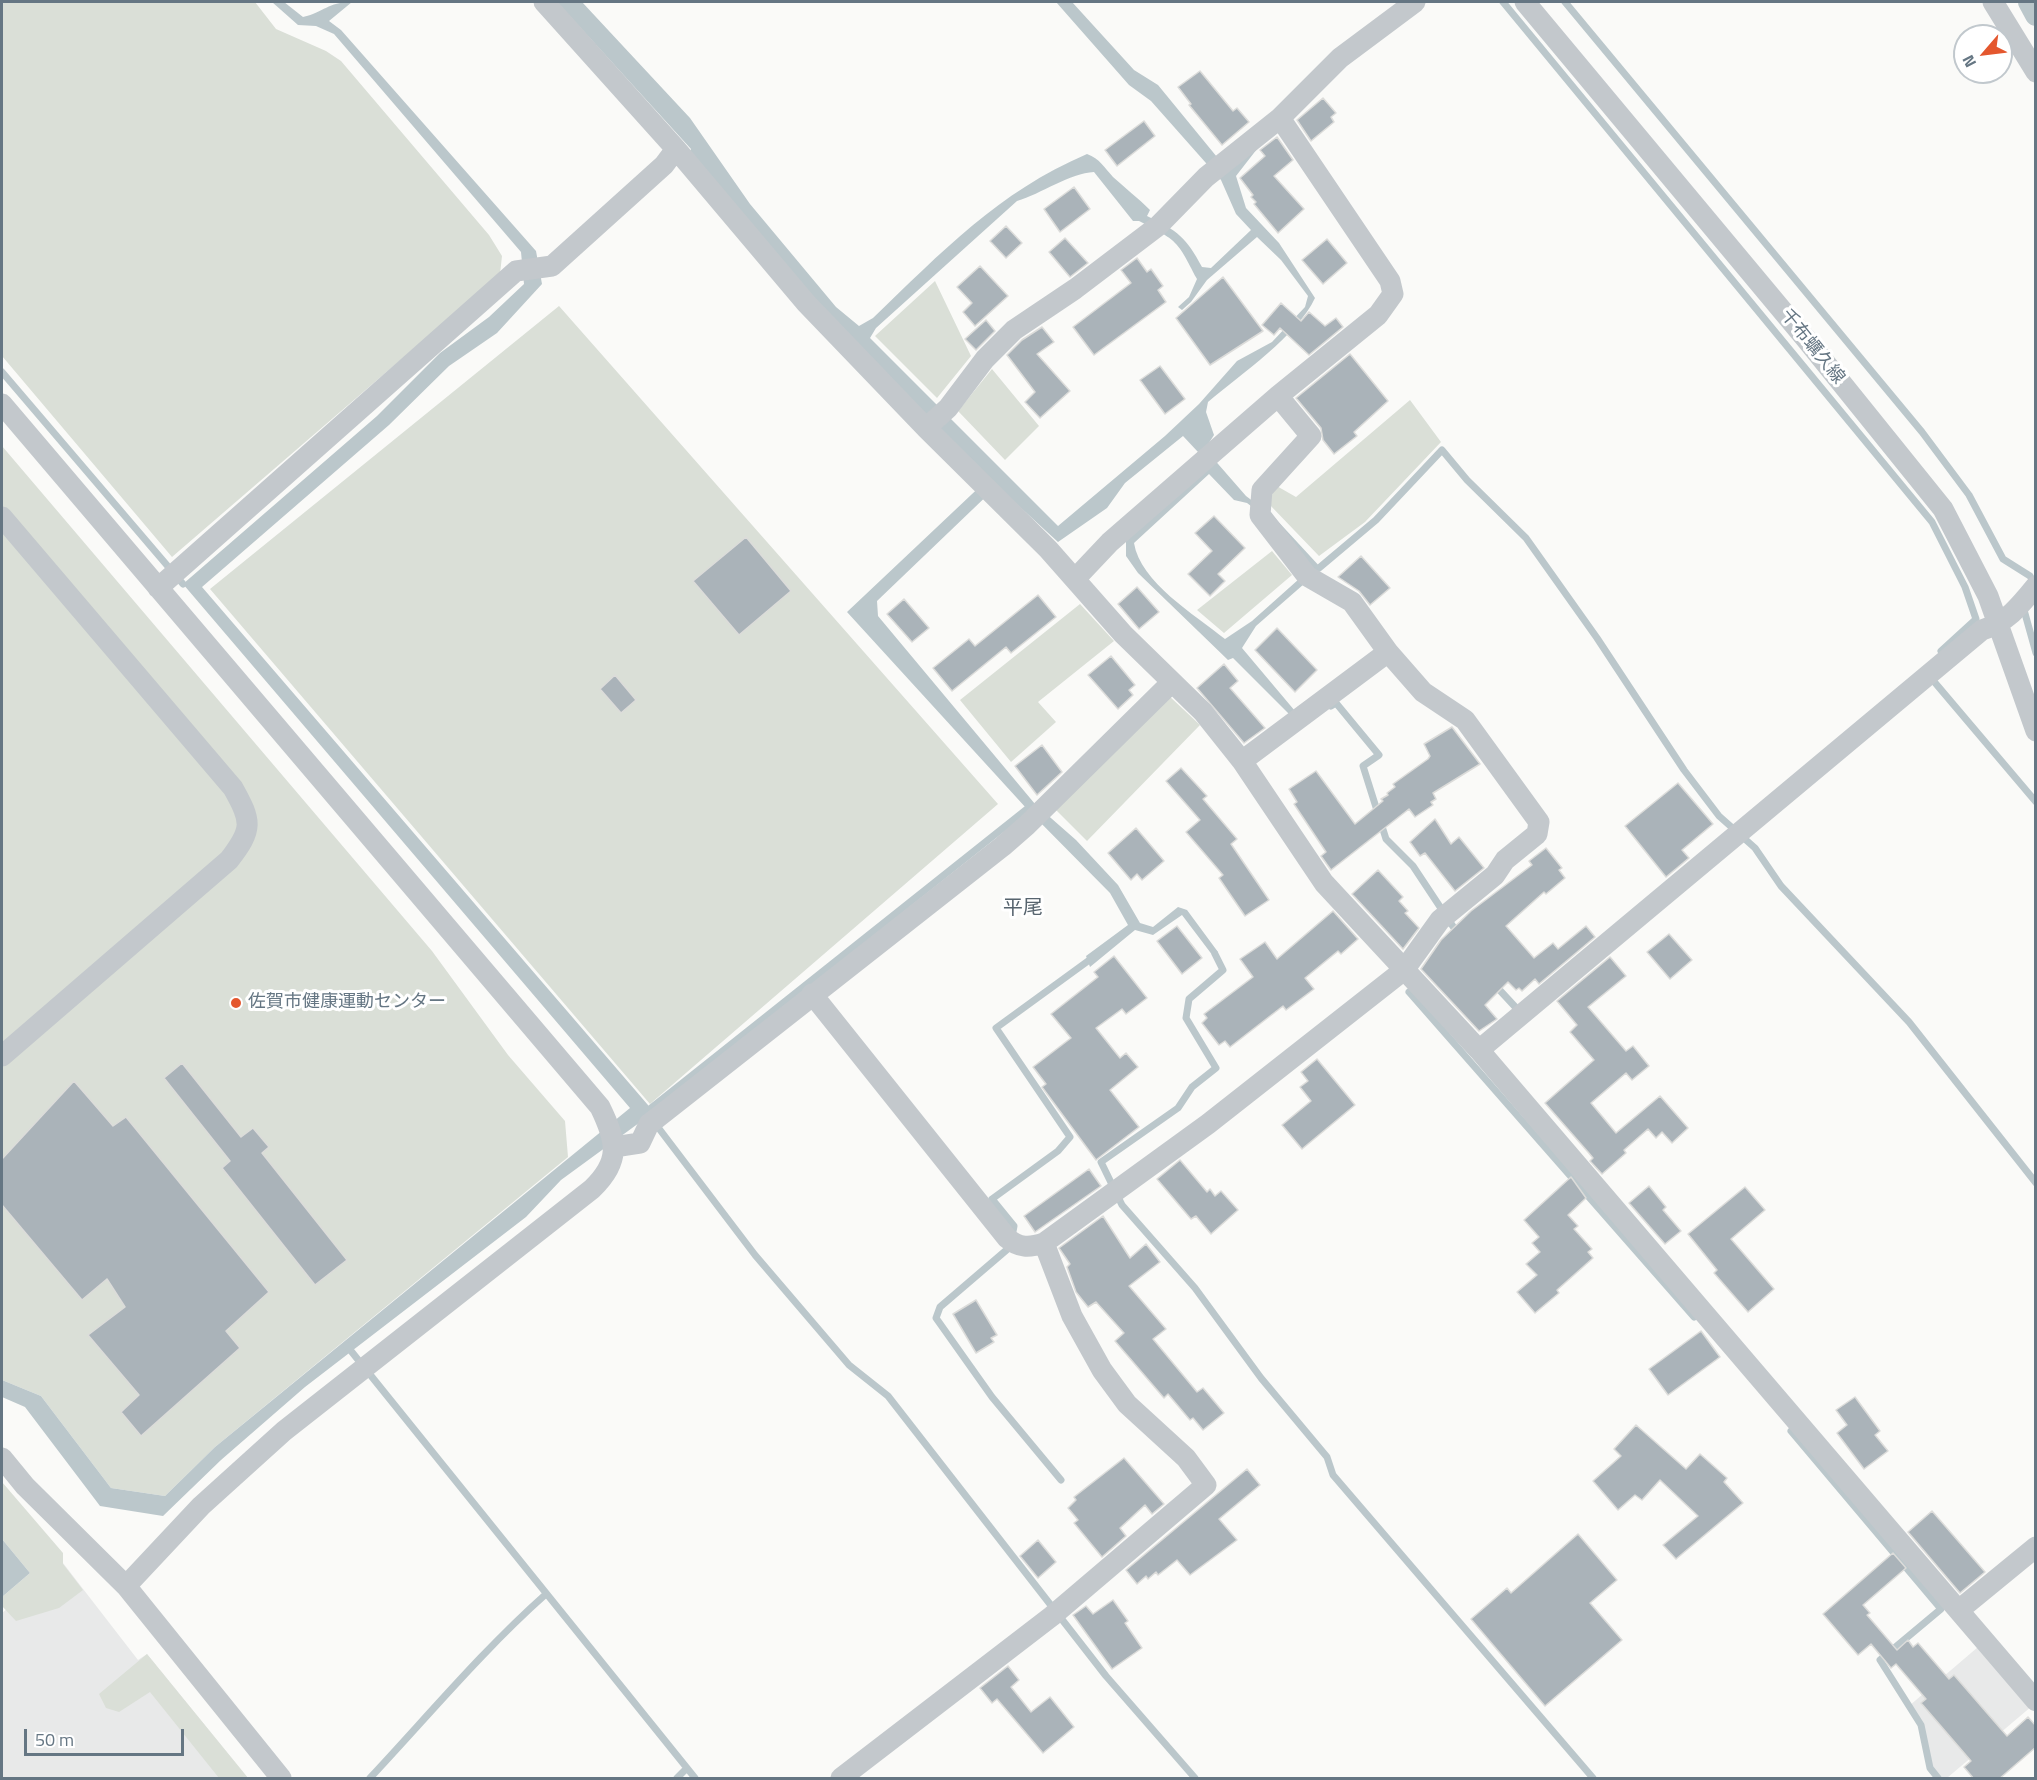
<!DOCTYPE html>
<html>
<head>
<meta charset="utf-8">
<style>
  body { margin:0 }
  #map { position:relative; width:2037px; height:1780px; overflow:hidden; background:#fafaf8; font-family:"Titillium Web",sans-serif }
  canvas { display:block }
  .frame { position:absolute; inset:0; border:3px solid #657683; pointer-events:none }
  .north { position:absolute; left:1953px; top:24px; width:60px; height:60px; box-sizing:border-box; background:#fff; border:2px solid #c1c8cd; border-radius:50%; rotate:242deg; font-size:16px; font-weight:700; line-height:24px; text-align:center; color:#657683 }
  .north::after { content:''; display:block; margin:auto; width:21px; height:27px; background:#e4572e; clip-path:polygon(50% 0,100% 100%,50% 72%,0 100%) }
  .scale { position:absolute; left:24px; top:1729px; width:160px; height:27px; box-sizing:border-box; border:3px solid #657683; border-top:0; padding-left:8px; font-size:18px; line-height:21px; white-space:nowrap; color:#657683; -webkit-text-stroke:4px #fff; paint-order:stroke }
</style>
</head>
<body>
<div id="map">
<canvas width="2037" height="1780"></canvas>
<div class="frame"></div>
<div class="north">N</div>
<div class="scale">50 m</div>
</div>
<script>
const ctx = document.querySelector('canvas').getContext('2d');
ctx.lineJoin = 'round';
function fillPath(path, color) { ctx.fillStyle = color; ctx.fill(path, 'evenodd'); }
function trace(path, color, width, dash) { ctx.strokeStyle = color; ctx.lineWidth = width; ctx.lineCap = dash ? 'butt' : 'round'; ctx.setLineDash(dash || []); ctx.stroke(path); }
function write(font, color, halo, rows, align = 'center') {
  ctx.font = font + ' "Titillium Web","Noto Sans JP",sans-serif'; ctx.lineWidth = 6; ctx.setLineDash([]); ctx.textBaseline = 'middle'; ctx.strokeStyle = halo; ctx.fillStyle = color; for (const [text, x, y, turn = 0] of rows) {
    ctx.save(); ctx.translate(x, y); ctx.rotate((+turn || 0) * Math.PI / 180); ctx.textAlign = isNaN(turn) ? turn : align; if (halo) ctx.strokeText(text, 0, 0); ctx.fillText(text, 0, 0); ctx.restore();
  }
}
fillPath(new Path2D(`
  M63,1563L138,1660L147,1654L248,1778H2V1613Z
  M1978,1647L2032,1706L1947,1778H1938L1930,1768L1921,1725L1909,1706Z`), '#e8e9e9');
fillPath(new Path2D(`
  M2,2H255L276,29L326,51L341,61L489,235L502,256L500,274L172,557L2,356Z
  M935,281L971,356L937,398L875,336Z
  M559,306L998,804L650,1104L210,589Z
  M992,369L1039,426L1005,460L958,411Z
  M1410,400L1441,442L1365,522L1319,556L1269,504L1275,485L1296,497Z
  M2,446L432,951L508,1055L565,1121L568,1157L215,1447L165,1496L111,1488L41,1396L2,1380Z
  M1272,551L1292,575L1224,633L1197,610Z
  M1080,604L1114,641L1038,702L1056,722L1011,762L960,700Z
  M1167,694L1200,725L1087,841L1053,807Z
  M2,1482L63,1553V1564L83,1590L59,1608L16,1621L2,1606V1597L30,1573L2,1539Z
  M147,1654L248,1778H219L150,1692L119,1712L106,1708L99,1694Z`), '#dadfd7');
fillPath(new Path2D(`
  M272,2H284L303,17C325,12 327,2 352,2L329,21L341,30L536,251L542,284L497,333L449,366L389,425L202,587L654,1112L561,1180L526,1217L305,1387L221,1460L163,1516L100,1506L25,1407L2,1397V1380L41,1396L111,1488L165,1496L215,1447L630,1108L183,584L377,416L440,353L489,317L524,284L521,252L334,34L316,26L298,25Z
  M557,2H582L690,118L750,204L836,307L859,326L873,318C942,252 998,192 1087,154C1100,159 1104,167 1113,177C1125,188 1138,198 1150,210L1147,216C1178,231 1186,237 1202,267L1211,268L1251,230L1236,214L1221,180L1151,101L1129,85L1056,2H1072L1134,70L1158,85L1226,168L1257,149L1236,176L1246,208L1279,243L1315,298C1298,335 1240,375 1208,402L1206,412L1214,435L1205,449L1246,496L1274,517L1322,569L1316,573L1276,525L1247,503L1234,500L1209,474L1134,543C1140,582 1195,615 1225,639L1252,621L1299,579L1304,584L1256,626L1242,648L1295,711L1289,714L1233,658L1228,660L1138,573L1126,556V539L1198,452L1183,436L1125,483L1107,508L1058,542L997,486L877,601L878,616L1035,804L1076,840L1118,885L1140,923L1153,927L1178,907L1187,910L1218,952L1213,956L1182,915L1153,935L1135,930L1090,967L1086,956L1128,925L1110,893L1027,809L847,612L989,478L826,314L689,154L691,149ZM1094,172L1133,221H1139C1178,241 1177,240 1197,279L1189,297L1178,307L1182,310L1191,302L1207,280L1257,237L1281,260L1308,296L1305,307L1272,342L1237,361L1199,404L1165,436L1058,526L870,338L876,328L1017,201C1041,194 1070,173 1094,172Z
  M2,1539L30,1573L2,1597Z`), '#bbc7cb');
trace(new Path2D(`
  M1503,2L1932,522L1965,587L1976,619L1941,651
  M1565,2L1922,432L1969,495L2003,559L2030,576L2034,583
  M2,372L183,584
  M1319,568L1376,520L1442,450L1467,480L1526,538L1597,638L1684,770L1719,816L1755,848L1781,886L1909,1022L2036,1183
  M2024,610L2036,653
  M1931,678L2036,802
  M1331,706L1336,703L1379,755L1363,766L1386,839L1413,866L1458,934
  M1215,954L1223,970L1189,999L1186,1018L1216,1068L1192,1087L1178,1108L1101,1162L1122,1205L1195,1288L1261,1378L1327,1457L1333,1475L1593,1778
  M1494,984L1519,1011
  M1409,992L1694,1317
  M651,1108L1027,809
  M654,1122L755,1255L849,1365L888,1396L1106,1676L1195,1778
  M347,1346L695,1778
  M1791,1431L1941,1609L1880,1660L1921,1725L1930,1768L1938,1778
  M1061,1480L992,1397L936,1318L940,1307L1010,1247L1014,1226L992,1199L1058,1151L1070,1137L996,1028L1088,961
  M370,1778C428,1716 483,1650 546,1594
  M677,1778L687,1768`), '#bbc7cb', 7);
trace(new Path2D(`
  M2029,2L2036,15`), '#bbc7cb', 22);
const building = new Path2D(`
  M1200,71L1233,111L1237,108L1249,122L1222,145L1189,105L1191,104L1178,87Z
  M1323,98L1336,113L1331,117L1334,122L1311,141L1297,120Z
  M1144,121L1155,136L1117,166L1105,150Z
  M1277,137L1293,160L1274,176L1304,209L1278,233L1254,204L1256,202L1251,197L1253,195L1240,178L1265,156L1260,150Z
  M1074,187L1090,209L1060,232L1044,209Z
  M1006,226L1022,243L1006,258L990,241Z
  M1065,238L1088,263L1070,277L1049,252Z
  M1327,239L1347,263L1323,284L1302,260Z
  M1137,258L1147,272L1151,269L1163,286L1158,290L1166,302L1094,355L1073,327L1131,283L1121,270Z
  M980,266L1008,296L975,326L963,312L972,303L957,287Z
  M1223,277L1263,331L1210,365L1176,318Z
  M1281,303L1301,321L1309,312L1325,326L1336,318L1343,327L1309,355L1280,328L1274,335L1262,325Z
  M986,320L995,331L976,350L965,339Z
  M1042,327L1054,342L1037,354L1070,391L1040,418L1025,402L1035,392L1007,355L1022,340Z
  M1350,354L1388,401L1354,432L1357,436L1334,454L1323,440L1321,428L1296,398Z
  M1160,366L1185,399L1165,414L1140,380Z
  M1214,516L1245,548L1218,574L1225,581L1210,596L1188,574L1212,551L1195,533Z
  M746,537L791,591L739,635L693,581Z
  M1361,556L1390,588L1370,605L1359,591L1338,577Z
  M1137,587L1159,612L1139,629L1118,604Z
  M1038,595L1056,617L1011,653L1006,647L952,691L933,668L969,639L975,646Z
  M904,599L929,628L912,642L887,614Z
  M1277,628L1317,670L1295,692L1255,650Z
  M1111,656L1135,685L1129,690L1133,695L1118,709L1088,675Z
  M1224,664L1238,681L1230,688L1265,728L1244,743L1197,688Z
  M615,675L636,700L621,713L600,689Z
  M1452,727L1480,764L1433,793L1436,799L1431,802L1433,805L1415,817L1409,809L1331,870L1321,856L1326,852L1294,804L1297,802L1289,789L1316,771L1355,824L1383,801L1381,799L1388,795L1387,793L1395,787L1393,784L1428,759L1430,756L1424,744Z
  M1042,745L1062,772L1037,795L1015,766Z
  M1181,768L1207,796L1203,799L1237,839L1231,844L1269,900L1245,916L1219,878L1223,875L1186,832L1200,820L1166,781Z
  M1678,783L1713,824L1682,850L1689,858L1666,877L1625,826Z
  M1435,819L1451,844L1459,837L1484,868L1455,891L1425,853L1420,856L1410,842Z
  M1136,828L1164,861L1142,880L1137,874L1131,880L1108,853Z
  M1546,848L1562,868L1559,870L1565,878L1546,894L1544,892L1506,926L1534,958L1553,943L1558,949L1586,926L1595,937L1539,984L1535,979L1522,991L1519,988L1516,990L1508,982L1485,1005L1497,1019L1479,1031L1421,969L1441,940L1471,911L1532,865L1529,861Z
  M1378,870L1403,897L1399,901L1408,911L1405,913L1419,928L1403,949L1352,894Z
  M1333,911L1358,939L1341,954L1338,951L1305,978L1314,989L1286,1010L1283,1006L1230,1047L1225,1041L1219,1045L1202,1023L1207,1018L1204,1014L1253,977L1240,959L1265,942L1277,959Z
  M1177,926L1202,958L1182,974L1157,941Z
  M1669,934L1692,960L1670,979L1647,952Z
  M1114,956L1147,998L1126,1014L1122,1009L1096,1028L1120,1058L1126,1053L1138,1067L1110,1090L1139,1127L1096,1160L1042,1087L1046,1084L1033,1067L1071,1038L1051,1014L1098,977L1094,972Z
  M1610,957L1626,976L1588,1007L1626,1051L1633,1046L1649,1066L1632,1080L1626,1073L1591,1103L1616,1133L1660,1096L1688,1128L1672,1143L1662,1132L1656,1138L1648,1129L1624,1150L1626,1153L1602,1174L1590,1161L1593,1158L1588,1152L1545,1103L1594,1060L1570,1032L1577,1025L1557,1001Z
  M1317,1059L1355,1105L1302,1149L1282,1125L1311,1101L1300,1087L1308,1081L1301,1072Z
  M182,1063L241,1137L253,1128L269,1147L262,1153L347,1260L315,1285L222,1168L230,1161L164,1078Z
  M74,1081L113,1126L126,1117L269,1292L226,1331L240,1348L141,1436L121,1412L139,1395L88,1335L125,1307L107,1279L82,1300L2,1205V1159Z
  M1180,1160L1207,1192L1210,1189L1215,1196L1221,1191L1238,1210L1211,1234L1196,1216L1191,1219L1157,1179Z
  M1089,1169L1101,1186L1035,1232L1024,1216Z
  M1571,1177L1586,1198L1568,1215L1578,1226L1574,1229L1592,1249L1588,1252L1593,1258L1557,1290L1559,1293L1535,1313L1517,1292L1537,1275L1526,1264L1540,1252L1532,1243L1539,1237L1524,1220Z
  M1649,1186L1666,1207L1663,1210L1681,1231L1665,1244L1629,1203Z
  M1745,1187L1765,1210L1731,1239L1774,1289L1748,1312L1714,1273L1717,1270L1688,1234Z
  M1103,1216L1130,1258L1146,1244L1160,1262L1129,1286L1166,1329L1153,1339L1197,1392L1203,1388L1224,1413L1203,1430L1193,1418L1190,1420L1168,1394L1164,1398L1115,1341L1124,1333L1096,1302L1088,1307L1076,1292L1067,1267L1070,1264L1059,1248Z
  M976,1300L997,1335L991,1338L994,1342L976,1353L953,1314Z
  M1701,1331L1720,1357L1668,1395L1649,1369Z
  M1855,1397L1880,1431L1875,1435L1888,1451L1864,1469L1837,1433L1847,1425L1836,1410Z
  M1636,1425L1686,1469L1700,1454L1727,1478L1724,1482L1743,1503L1676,1559L1663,1545L1698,1516L1660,1480L1642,1500L1635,1495L1618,1510L1593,1481L1621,1456L1614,1449Z
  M1124,1458L1164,1504L1152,1514L1145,1505L1120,1528L1126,1536L1102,1557L1074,1523L1078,1520L1068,1508L1076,1500L1074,1497Z
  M1247,1469L1260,1485L1219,1519L1237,1540L1190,1575L1177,1560L1158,1575L1156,1572L1148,1579L1146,1576L1137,1584L1126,1570Z
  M1932,1511L1985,1572L1960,1593L1908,1532Z
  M1578,1534L1617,1580L1590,1603L1622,1640L1545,1706L1471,1619L1507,1588L1511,1593Z
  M1038,1540L1056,1562L1038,1578L1020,1556Z
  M1893,1553L1906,1568L1863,1605L1870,1613L1867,1615L1897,1650L1908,1640L1913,1647L1918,1643L1949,1679L1954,1675L2007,1736L2028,1717L2036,1726V1747L1999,1779H1974L1964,1767L1971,1761L1921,1703L1926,1699L1896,1664L1891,1668L1871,1644L1858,1655L1823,1614Z
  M1113,1600L1128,1621L1125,1623L1142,1648L1112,1669L1073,1615L1086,1606L1093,1614Z
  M1008,1666L1019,1680L1011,1687L1031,1712L1050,1697L1074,1727L1043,1753L997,1699L992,1703L980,1688Z`);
fillPath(building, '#aab3b9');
trace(building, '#dcdcda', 1.5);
trace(new Path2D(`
  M544,2L676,149L806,303L926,428L1048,549L1123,634L1203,712L1242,761L1324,883L1479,1050L2036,1701
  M1525,2L1806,339L1943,509L1988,596L2036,731
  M1993,2L2036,72
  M1278,396L1311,436L1262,490L1260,515L1307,576L1352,602L1388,652
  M2,404L600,1107C617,1142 621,1161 592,1189L284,1431L201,1506L126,1586L281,1778
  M926,428L948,408L985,359L1014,330L1075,289L1158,226L1206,177L1280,118L1340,58L1415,2
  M2,517L233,788C252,822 253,829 229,860L2,1056
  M1075,579L1110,542L1278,396L1378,315L1393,294L1390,281L1280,118
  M158,588L516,271L552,266L664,165L676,149
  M812,994L1007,1238C1019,1248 1029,1248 1044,1243
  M1479,1050L1982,630C2007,622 2019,607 2036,586
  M614,1147L640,1143L649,1124L657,1118L1003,846L1027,825L1172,682
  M2,1458L25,1486L126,1586
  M1959,1610L2036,1547
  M841,1778L1052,1616L1206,1485L1186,1458L1127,1404L1102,1370L1072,1316L1044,1243L1208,1124L1404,970L1440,920L1495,875L1505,860L1537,834L1539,822L1465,720L1423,692L1388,652L1242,761`), '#c3c8cc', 21);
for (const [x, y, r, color] of [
  [236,1003,6,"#e4572e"]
]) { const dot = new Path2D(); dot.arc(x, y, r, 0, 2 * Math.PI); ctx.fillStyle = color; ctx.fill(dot); trace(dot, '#fff', 2); }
write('18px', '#657683', '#fff', [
  ["千布蠣久線",1812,347,51]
]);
write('18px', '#657683', '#fff', [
  ["佐賀市健康運動センター",248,1003]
], 'left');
write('20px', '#57646e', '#fff', [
  ["平尾",1023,909]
]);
</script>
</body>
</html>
